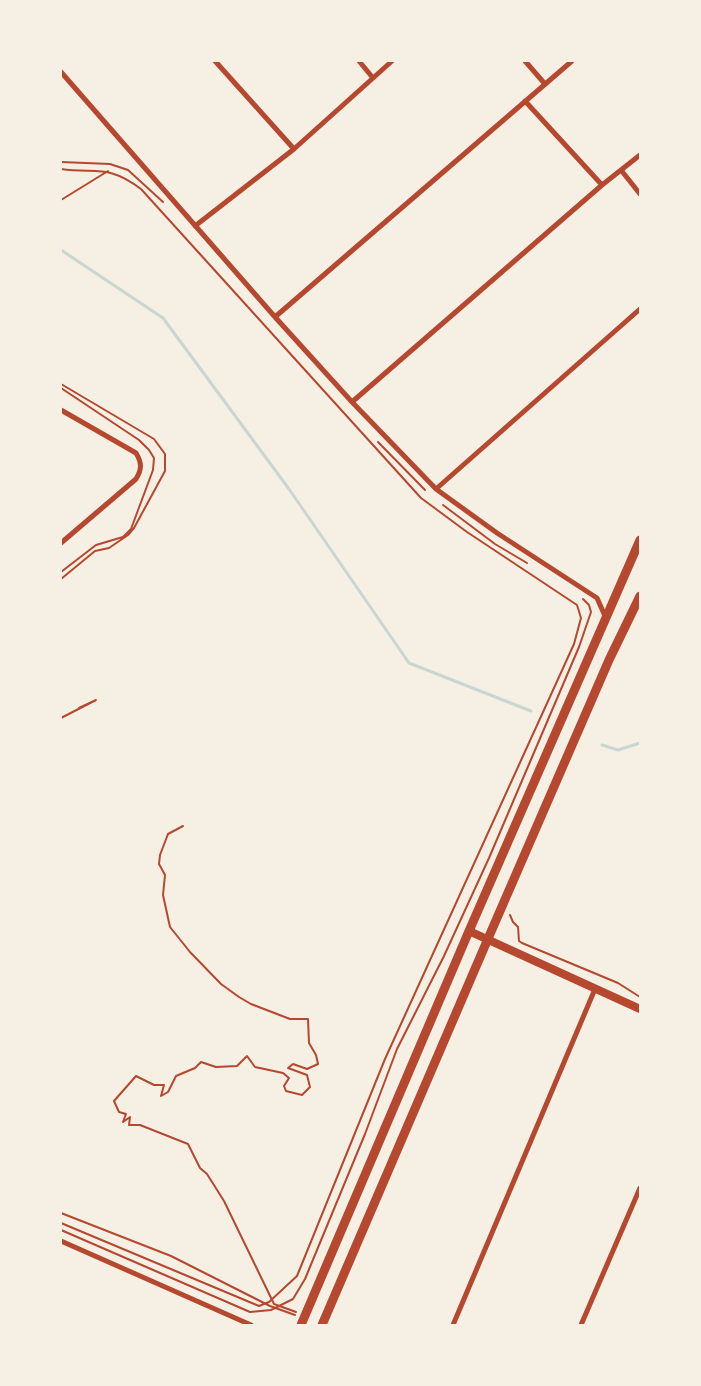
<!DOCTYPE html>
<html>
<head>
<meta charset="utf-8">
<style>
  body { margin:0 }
  #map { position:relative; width:701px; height:1386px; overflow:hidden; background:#f6efe4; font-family:Figtree,sans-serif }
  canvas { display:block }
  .frame { position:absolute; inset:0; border:62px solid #f6efe4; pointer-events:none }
</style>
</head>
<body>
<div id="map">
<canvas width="701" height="1386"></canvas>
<div class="frame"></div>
</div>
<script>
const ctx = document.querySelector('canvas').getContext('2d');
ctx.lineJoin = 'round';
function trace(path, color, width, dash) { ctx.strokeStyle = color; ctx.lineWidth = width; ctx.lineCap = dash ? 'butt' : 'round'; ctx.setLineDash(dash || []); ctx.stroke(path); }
trace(new Path2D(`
  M61,250L163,318L289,489L409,663L531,711
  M602,745L618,750L640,743`), '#c9d6d2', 3);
trace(new Path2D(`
  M61,162L110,164L128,170L163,202
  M61,169C97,174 108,164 141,189L421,498L467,532L577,605L581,618L574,644L385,1059L297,1276L269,1302L259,1306L61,1223
  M61,200L108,171
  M61,384L154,439L165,454V471L134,528L128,535L109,548L95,551L61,579
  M61,388L139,440L149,450L154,458L153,470L131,529L123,537L96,545L61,572
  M378,442L425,490
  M443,505L495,544L527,563
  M61,718L96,700L79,708
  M183,826L168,834L160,855L159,864L165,875L163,895L170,927L190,952L221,984L239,997L251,1004L290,1019H308L309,1043L316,1055L318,1064L307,1069L293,1064L288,1068L307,1075L310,1087L302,1095L286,1091L284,1086L289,1078L283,1073L255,1067L247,1056L237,1066L216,1067L201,1062L195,1068L176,1076L168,1092L161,1096L164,1085H154L136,1076L114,1101L119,1112L126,1114L123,1122L130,1117L129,1125H140L188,1144L200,1168L207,1174L224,1201L274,1304L296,1312
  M510,915L513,922L518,927L519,941L522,943L618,983L640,997
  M61,1213L171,1256L270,1306L295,1315
  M61,1230L250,1312L271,1310L293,1299L305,1279L365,1134L397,1049L444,956L489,858L579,647L591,612L589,605L583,599`), '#b5482f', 2);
trace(new Path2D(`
  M215,61L294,149
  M359,61L373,78
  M525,61L545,84
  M61,72L275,317L352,402L436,489L497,533L597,598L605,616
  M525,101L602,185
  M621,170L640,194
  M195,226L294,149L392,61
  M275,317L572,61
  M352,402L602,185L640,155
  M61,410L136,453C142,463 142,469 136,479L61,543
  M436,489L640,309
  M61,1241L251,1325
  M453,1325L595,989
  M581,1325L640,1188`), '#b5482f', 5);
trace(new Path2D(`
  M469,931L640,1009`), '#b5482f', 8);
trace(new Path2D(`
  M301,1325L469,931L640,540
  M322,1325L487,941L609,660L640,596`), '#b5482f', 9);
</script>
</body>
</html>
